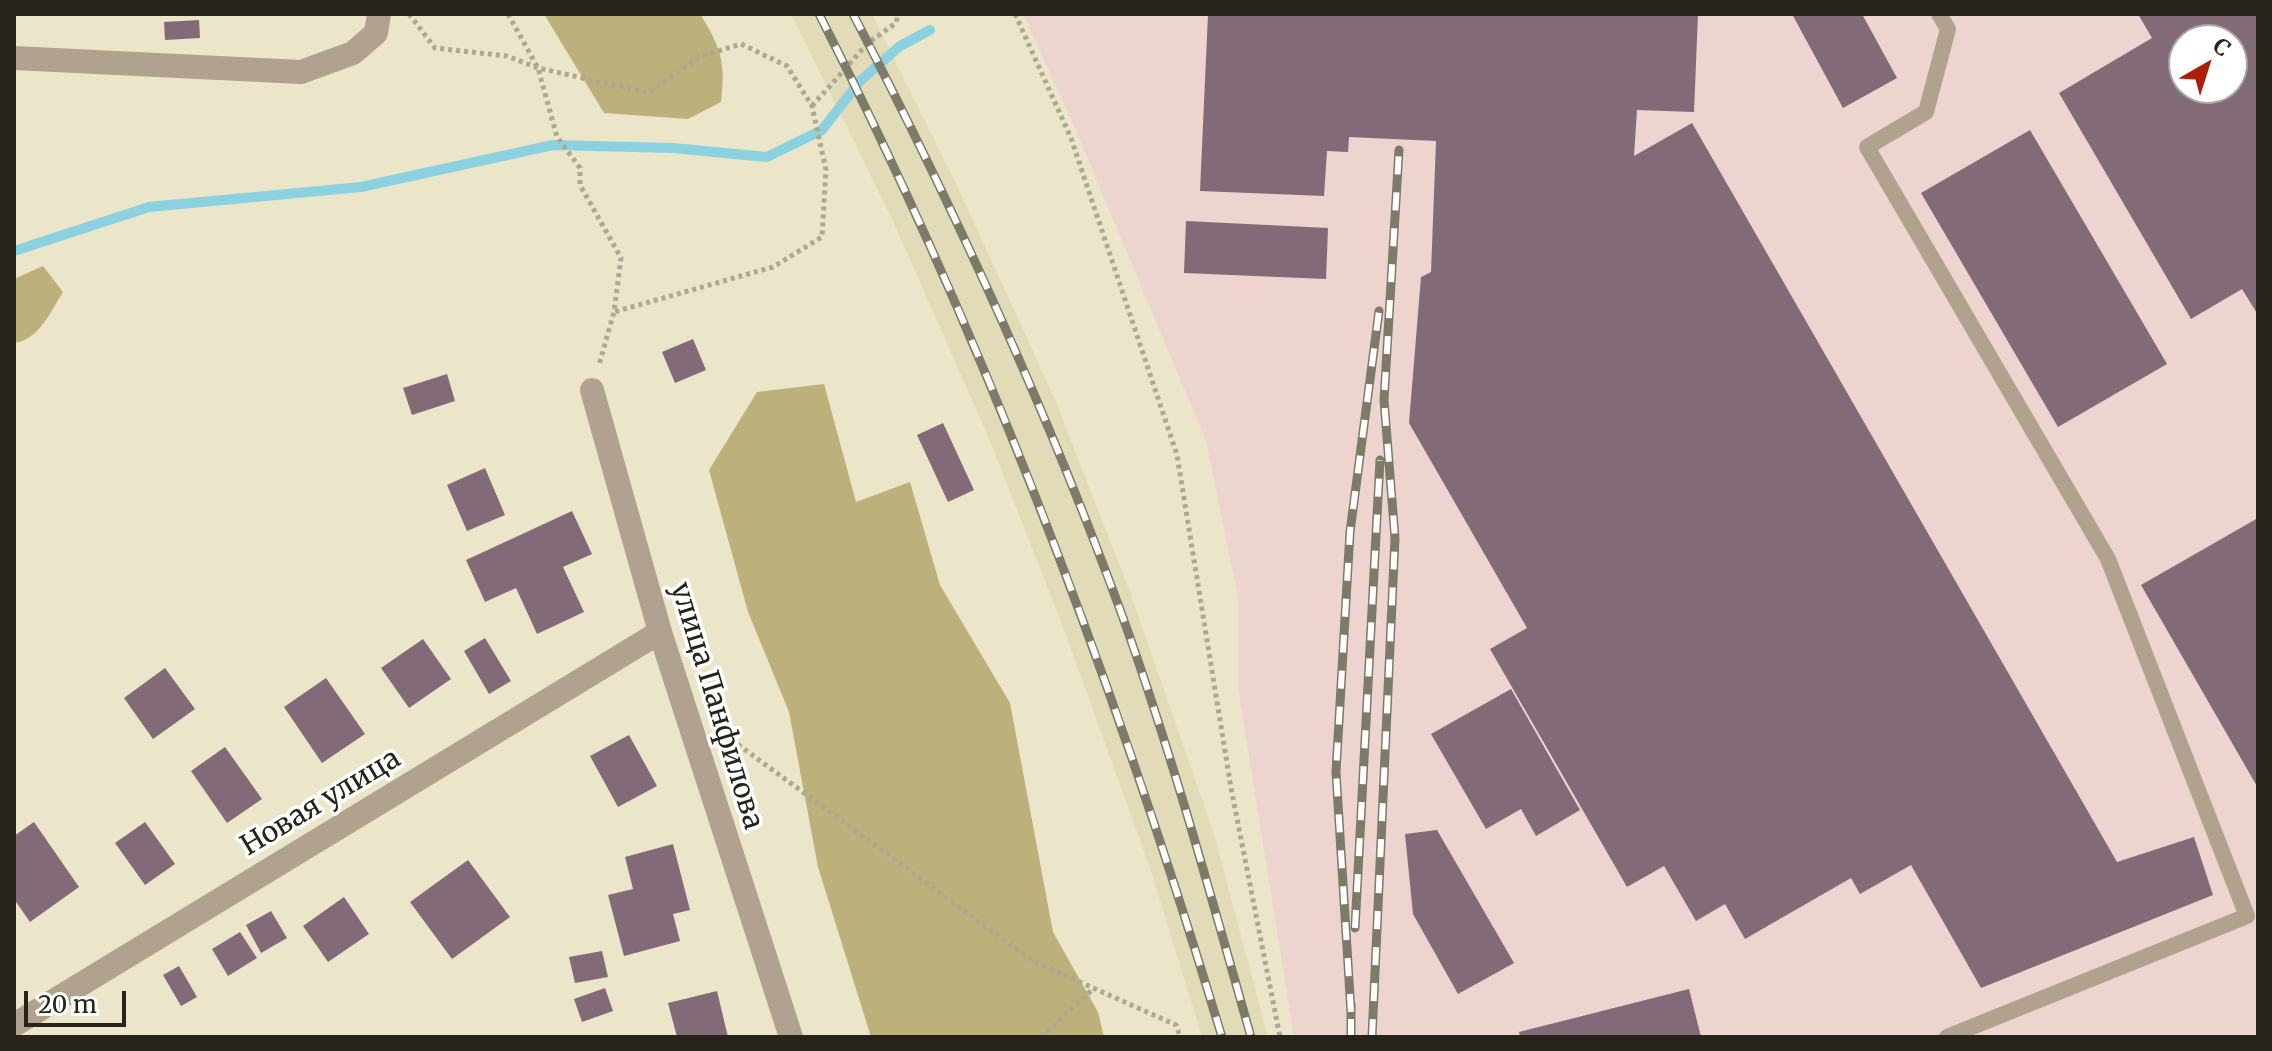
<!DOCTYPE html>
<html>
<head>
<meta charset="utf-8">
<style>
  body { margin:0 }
  #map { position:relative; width:2272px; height:1051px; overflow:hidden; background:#ebe5ca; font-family:Merriweather,serif }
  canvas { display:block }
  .frame { position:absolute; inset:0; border:16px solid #26241a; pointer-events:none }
  .north { position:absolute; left:2168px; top:24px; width:80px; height:80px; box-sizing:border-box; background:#fff; border:2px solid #a8a7a3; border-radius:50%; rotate:39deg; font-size:22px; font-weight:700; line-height:32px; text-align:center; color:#26241a }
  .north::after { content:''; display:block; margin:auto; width:28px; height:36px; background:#ac1d0a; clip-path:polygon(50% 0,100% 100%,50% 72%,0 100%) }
  .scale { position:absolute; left:24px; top:991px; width:102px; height:36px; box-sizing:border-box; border:4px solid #26241a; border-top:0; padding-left:10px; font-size:24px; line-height:28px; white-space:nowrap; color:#26241a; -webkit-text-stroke:6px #fff; paint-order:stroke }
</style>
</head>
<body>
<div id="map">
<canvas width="2272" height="1051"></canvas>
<div class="frame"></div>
<div class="north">С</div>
<div class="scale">20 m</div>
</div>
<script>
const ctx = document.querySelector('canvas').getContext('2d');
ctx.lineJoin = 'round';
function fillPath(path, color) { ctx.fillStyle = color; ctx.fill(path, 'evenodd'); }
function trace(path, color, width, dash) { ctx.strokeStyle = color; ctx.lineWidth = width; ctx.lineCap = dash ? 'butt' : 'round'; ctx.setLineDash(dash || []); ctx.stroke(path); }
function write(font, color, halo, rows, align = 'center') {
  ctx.font = font + ' Merriweather,serif'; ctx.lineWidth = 7; ctx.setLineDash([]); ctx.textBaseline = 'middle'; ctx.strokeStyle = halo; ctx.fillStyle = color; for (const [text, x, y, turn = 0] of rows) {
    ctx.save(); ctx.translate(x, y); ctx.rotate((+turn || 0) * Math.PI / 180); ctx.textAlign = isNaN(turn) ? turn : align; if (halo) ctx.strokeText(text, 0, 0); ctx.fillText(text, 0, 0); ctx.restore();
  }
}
fillPath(new Path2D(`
  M791,14H872L955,181L1054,397L1130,592L1214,834L1268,1037H1202L1150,868L1063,627L990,441L893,221Z`), '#e2dbb8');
fillPath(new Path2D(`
  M1023,14H2258V1037H1294L1238,688V597L1206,441L1074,126ZM2184,40H2232V88H2184Z`), '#eed4ce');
fillPath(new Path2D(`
  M544,14H700C721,47 726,64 721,102L688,119L604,113Z
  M43,266L63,292C51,311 39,340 14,343V279Z
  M824,384L856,502L910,482L940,585L1010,703L1053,932L1098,1012L1104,1037H871L818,867L789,712L748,612L709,470L757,392Z`), '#bdb17b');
trace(new Path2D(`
  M14,251L149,207L361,187L553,145L673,148L767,157L822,130L860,81L900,46L930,30`), '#8bd1df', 10);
fillPath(new Path2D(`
  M1208,14H1698L1694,112L1637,110L1634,156L1692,123L2117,862L2194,837L2213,895L1981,988L1911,865L1860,894L1851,878L1745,939L1725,904L1696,921L1664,866L1627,887L1490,649L1527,628L1409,423L1421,277L1431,272L1436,141L1349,137L1348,152L1327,151L1324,196L1200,191Z
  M1792,14H1862L1897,78L1843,108Z
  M2138,14H2258V315L2242,289L2191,319L2059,93L2152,38ZM2184,40H2232V88H2184Z
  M199,20L200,38L165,40L164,22Z
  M2030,130L2167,364L2058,427L1921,193Z
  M1186,221L1328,228L1326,279L1184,273Z
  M693,339L706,370L675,383L662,352Z
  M447,374L455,401L412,415L403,388Z
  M943,423L974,490L948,502L917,435Z
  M485,468L505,515L467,531L447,485Z
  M572,511L592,554L563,567L584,612L537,634L516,588L485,602L466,560Z
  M2258,518V788L2141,585Z
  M485,638L511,681L489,694L464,651Z
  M423,639L451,679L409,708L381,668Z
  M165,668L195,709L153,739L124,698Z
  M326,678L365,734L322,763L284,707Z
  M1511,689L1580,810L1536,836L1521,809L1486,829L1431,734Z
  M629,735L657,786L618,807L590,756Z
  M225,747L262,799L227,823L191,771Z
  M34,822L79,887L30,922L14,899V836Z
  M145,822L175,864L145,885L115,843Z
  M1437,830L1514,963L1458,994L1413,914L1405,834Z
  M673,844L690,910L673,914L680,941L624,956L608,895L633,889L625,857Z
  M468,860L510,917L452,959L410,902Z
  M344,897L369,934L328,962L303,926Z
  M271,911L287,938L261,953L246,925Z
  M240,932L257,958L228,976L212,949Z
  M602,951L608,977L575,983L569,957Z
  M179,966L197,997L181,1006L163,975Z
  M605,988L613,1011L582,1022L574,999Z
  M1689,989L1701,1037H1520L1519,1032Z
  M717,991L728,1037H677L668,1003Z`), '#836a78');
trace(new Path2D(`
  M409,14L435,48L507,56L538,68L649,93L699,57L741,44L787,66L812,106L826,170L822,237L773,267L614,312
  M508,14L538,68L557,137L580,168V185L621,258L614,312L599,365
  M1015,14L1071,138L1177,455L1231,788L1280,1037
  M812,106L868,43L896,23L898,14
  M725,735L1033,961L1176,1025L1180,1037
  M1041,1037L1094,988`), '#ada892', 5, [4, 4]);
trace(new Path2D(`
  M1939,14L1948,29L1926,112L1867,147L2108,559L2247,916L1947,1037`), '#b0a28e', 16);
trace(new Path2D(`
  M14,58L301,72L353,53L376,33L379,14
  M592,390L660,632L791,1037
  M14,1025L660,632`), '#b0a28e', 24);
const rail = new Path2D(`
  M819,14C986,341 1116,686 1222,1037
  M853,14C954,208 1047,410 1122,615C1172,754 1211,896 1251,1037
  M1355,928L1380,460
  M1351,1012L1336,772L1350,532L1379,311
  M1351,1037V1004
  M1372,1037L1395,538L1384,400L1399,150`);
trace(rail, '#7e7a69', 9);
trace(rail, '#fff', 6, [18]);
write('28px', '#26241a', '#fff', [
  ["улица Панфилова",716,706,73],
  ["Новая улица",321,803,-31]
]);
</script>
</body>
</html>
